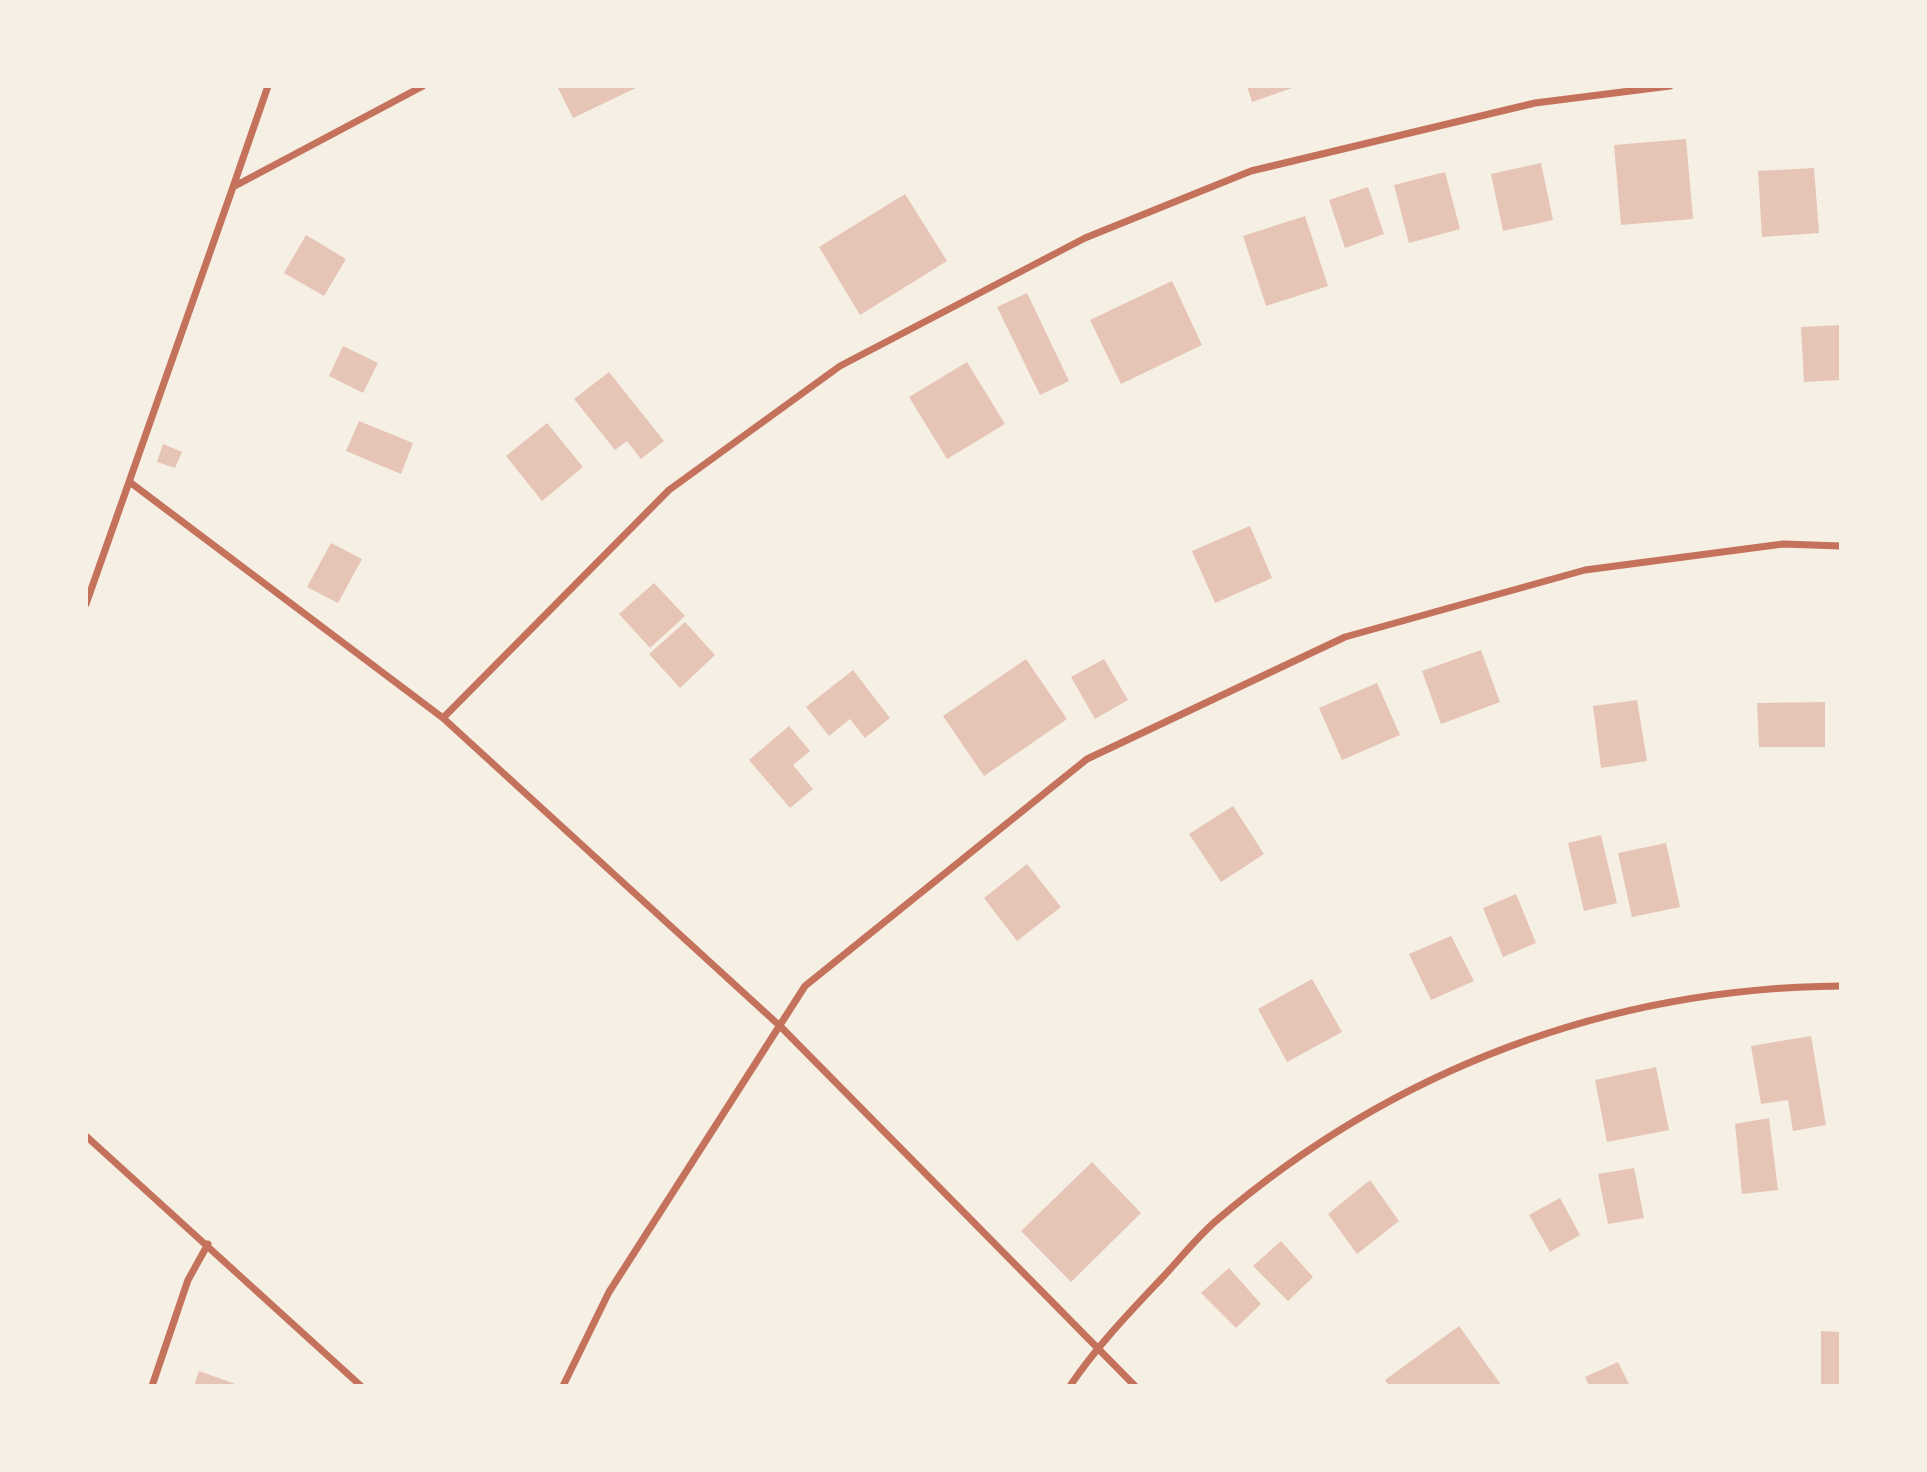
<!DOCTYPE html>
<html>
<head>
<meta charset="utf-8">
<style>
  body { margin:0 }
  #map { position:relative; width:1927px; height:1472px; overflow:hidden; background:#f6efe4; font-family:Spectral,serif }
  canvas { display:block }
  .frame { position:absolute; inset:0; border:88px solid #f6efe4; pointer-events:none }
</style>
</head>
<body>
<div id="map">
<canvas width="1927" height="1472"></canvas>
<div class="frame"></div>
</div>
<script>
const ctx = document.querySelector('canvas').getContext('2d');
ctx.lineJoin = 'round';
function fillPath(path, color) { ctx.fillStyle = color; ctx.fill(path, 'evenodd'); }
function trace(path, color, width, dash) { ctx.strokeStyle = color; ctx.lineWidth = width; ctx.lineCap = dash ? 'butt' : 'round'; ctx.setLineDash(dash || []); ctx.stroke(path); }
fillPath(new Path2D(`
  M557,86H640L573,118Z
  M1247,86H1298L1252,102Z
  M1686,139L1693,219L1621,225L1614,145Z
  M1541,163L1553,220L1503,231L1491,174Z
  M1814,168L1819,233L1762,237L1758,171Z
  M1445,172L1460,229L1409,243L1394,185Z
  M1368,187L1384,234L1345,248L1329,200Z
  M905,194L947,261L860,315L819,247Z
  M1305,216L1328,286L1266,306L1243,236Z
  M306,235L346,259L324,296L284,273Z
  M1172,281L1202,345L1121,384L1090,320Z
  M1027,293L1069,381L1040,395L997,307Z
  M1841,325V380L1804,382L1801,327Z
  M343,346L378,363L363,393L329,376Z
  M967,362L1005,424L947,459L909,397Z
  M609,372L664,441L641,459L627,441L615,450L574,399Z
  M359,421L413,443L401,474L346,451Z
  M547,423L583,467L542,501L506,456Z
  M163,444L182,452L175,468L157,462Z
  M1250,526L1272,578L1215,603L1192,551Z
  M331,543L362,559L338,603L307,587Z
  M654,583L685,616L650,648L619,614Z
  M685,622L715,655L680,688L649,654Z
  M1481,650L1500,702L1441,724L1422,671Z
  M1026,659L1067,719L984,776L943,716Z
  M1104,659L1128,700L1095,719L1071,677Z
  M853,670L890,718L865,738L850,719L829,736L806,707Z
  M1377,683L1400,735L1342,760L1319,708Z
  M1637,700L1647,761L1601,768L1593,706Z
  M1825,702V747H1759L1757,703Z
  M789,726L810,751L793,765L813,789L790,808L749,760Z
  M1233,806L1264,854L1221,882L1189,834Z
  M1601,835L1617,903L1584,911L1568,843Z
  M1666,843L1680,907L1632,917L1618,853Z
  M1027,864L1061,907L1017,941L984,898Z
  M1516,894L1536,943L1503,957L1483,908Z
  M1451,936L1474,981L1431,1000L1409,954Z
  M1312,979L1342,1032L1287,1062L1258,1009Z
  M1811,1036L1826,1125L1793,1131L1788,1100L1761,1104L1751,1046Z
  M1656,1067L1669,1130L1607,1142L1595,1080Z
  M1769,1118L1778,1190L1742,1194L1735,1124Z
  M1092,1162L1141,1213L1071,1282L1021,1231Z
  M1634,1168L1644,1218L1608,1224L1598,1174Z
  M1370,1180L1399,1221L1357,1254L1328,1214Z
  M1560,1198L1580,1235L1550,1252L1529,1215Z
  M1281,1241L1313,1277L1288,1301L1253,1266Z
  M1229,1268L1261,1304L1236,1328L1201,1293Z
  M1459,1326L1502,1386H1389L1385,1380Z
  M1821,1331L1841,1332V1386H1821Z
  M1618,1362L1630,1386H1589L1585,1377Z
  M199,1371L241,1386H194Z`), '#e6c5b7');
trace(new Path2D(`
  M233,187L268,86
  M131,483L443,718L781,1027L1135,1386
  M86,604L233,187L423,86
  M443,718L669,490L840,366L1085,238L1251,171L1535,103L1670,86
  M86,1136L361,1386
  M152,1386L188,1280L208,1244
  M563,1386L609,1292L805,986L1087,759L1345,637L1585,570L1783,544L1841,546
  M1070,1386C1097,1346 1129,1313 1162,1278C1180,1259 1197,1237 1217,1220C1394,1069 1608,988 1841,986`), '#c5725c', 7);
</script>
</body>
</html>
